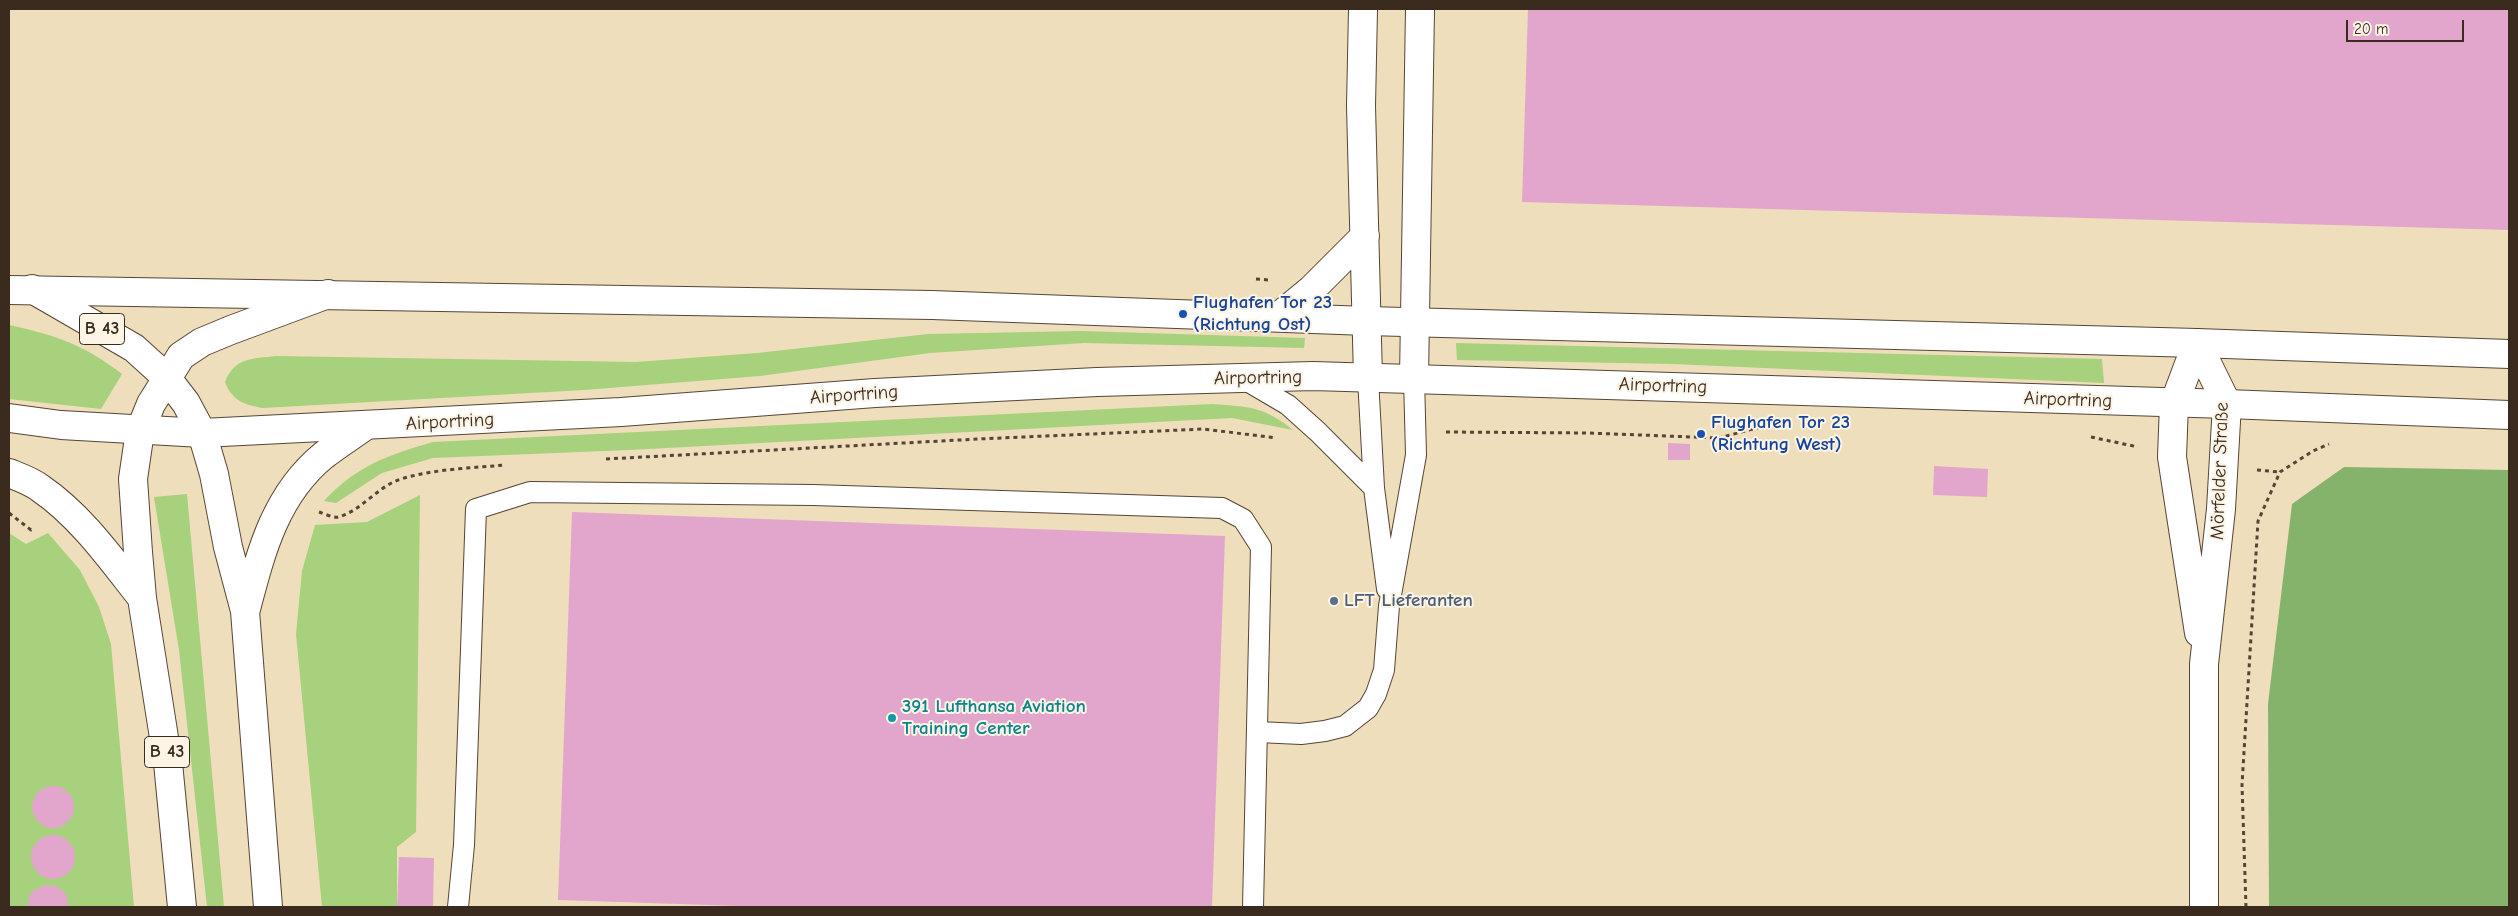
<!DOCTYPE html>
<html>
<head>
<meta charset="utf-8">
<style>
  body { margin:0 }
  #map { position:relative; width:2518px; height:916px; overflow:hidden; background:#eedebc; font-family:"Comic Neue",sans-serif }
  canvas { display:block }
  .frame { position:absolute; inset:0; border:10px solid #3b2a1e; pointer-events:none }
  .scale { position:absolute; left:2346px; top:20px; width:118px; height:22px; box-sizing:border-box; border:2px solid #3b2a1e; border-top:0; padding-left:6px; font-size:15px; line-height:18px; white-space:nowrap; color:#3b2a1e; -webkit-text-stroke:4px #fcf5e5; paint-order:stroke }
</style>
</head>
<body>
<div id="map">
<canvas width="2518" height="916"></canvas>
<div class="frame"></div>
<div class="scale">20 m</div>
</div>
<script>
const ctx = document.querySelector('canvas').getContext('2d');
ctx.lineJoin = 'round';
function fillPath(path, color) { ctx.fillStyle = color; ctx.fill(path, 'evenodd'); }
function trace(path, color, width, dash) { ctx.strokeStyle = color; ctx.lineWidth = width; ctx.lineCap = dash ? 'butt' : 'round'; ctx.setLineDash(dash || []); ctx.stroke(path); }
function write(font, color, halo, rows, align = 'center') {
  ctx.font = font + ' "Comic Neue",sans-serif'; ctx.lineWidth = 4; ctx.setLineDash([]); ctx.textBaseline = 'middle'; ctx.strokeStyle = halo; ctx.fillStyle = color; for (const [text, x, y, turn = 0] of rows) {
    ctx.save(); ctx.translate(x, y); ctx.rotate((+turn || 0) * Math.PI / 180); ctx.textAlign = isNaN(turn) ? turn : align; if (halo) ctx.strokeText(text, 0, 0); ctx.fillText(text, 0, 0); ctx.restore();
  }
}
fillPath(new Path2D(`
  M9,325C55,335 83,344 122,374L101,409L9,399Z
  M1082,331L1305,338L1304,348L1084,343L930,353L760,376L584,390L263,408C245,405 232,401 225,382C235,357 252,359 276,356L636,362L757,353L928,334Z
  M1456,343L2102,359L2104,383L1673,364L1457,360Z
  M1212,404C1250,407 1263,406 1293,430L1232,418L629,450L433,458L382,473L336,503L324,501C356,466 388,455 433,442Z
  M187,494L224,907H207L179,650L154,497Z
  M420,495L416,832L397,847V907H322L296,634L302,571L315,525L367,522Z
  M9,533L26,544L48,533L80,570L99,607L111,644L134,907H9Z`), '#a7d17c');
fillPath(new Path2D(`
  M2344,467L2509,470V907H2269L2268,704L2292,504Z`), '#85b36c');
fillPath(new Path2D(`
  M1528,9H2509V230L1522,202Z
  M1668,443L1690,444V460H1668Z
  M1934,466L1988,469L1987,497L1933,495Z
  M572,512L1225,536L1212,907H769L558,900Z
  M32 807a21 21 0 1 1 42 0a21 21 0 1 1-42 0Z
  M31 857a22 22 0 1 1 44 0a22 22 0 1 1-44 0Z
  M399,857L434,858L433,907H397Z
  M45,885L58,887L63,891L67,896L68,907H28L29,897L33,891Z`), '#e2a6cc');
const service = new Path2D(`
  M1242,378L1288,405L1318,432L1374,488
  M1368,378L1374,488L1387,589
  M1258,732L1301,734L1325,731L1345,726L1368,708L1376,694L1384,670L1389,606L1416,455L1414,378
  M458,907L464,845L476,509L530,492L813,495L1222,508L1243,519L1261,547L1253,907`);
const minor = new Path2D(`
  M1363,9L1361,106L1368,378
  M1278,317L1312,289L1365,236
  M2197,343L2227,404L2221,509L2204,664V907
  M2197,343L2174,404L2172,457L2199,633
  M1414,378L1420,9`);
const tertiary = new Path2D(`
  M9,290L932,305L1367,321L2197,343L2509,354
  M9,418L61,425L202,433L621,412L875,393L1097,382L1313,376L2227,404L2509,415`);
const trunk = new Path2D(`
  M32,289L134,348L166,377L186,403L202,433L214,474L228,547L245,611L268,907
  M9,473C19,477 31,481 40,488C81,516 111,559 142,598
  M246,609C261,552 275,495 324,455C337,445 351,436 365,426
  M182,907L168,763L142,598L138,552L133,479L140,431L151,404L181,356L202,342L231,330L328,294`);
trace(service, '#564536', 22);
trace(minor, '#564536', 30);
trace(tertiary, '#564536', 30);
trace(trunk, '#564536', 30);
trace(new Path2D(`
  M1256,279L1269,280
  M1446,432L1588,433L1719,438L1764,426
  M2091,437L2138,447
  M606,459L978,439L1204,429L1276,438
  M2257,470L2280,472
  M319,512C325,514 333,518 338,517C360,512 378,486 401,479C434,469 471,468 505,465
  M9,513L31,530L34,527
  M2246,907L2242,785L2258,521L2280,472L2313,451L2329,444`), '#564536', 3, [4, 4]);
trace(service, '#fff', 20);
trace(minor, '#fff', 28);
trace(tertiary, '#fff', 28);
trace(trunk, '#fff', 28);
for (const [x, y, r, color] of [
  [1183,314,5,"#1a4fb4"],
  [1701,434,5,"#1a4fb4"],
  [1334,601,5,"#5c6f8a"],
  [892,718,5,"#0f9aa8"]
]) { const dot = new Path2D(); dot.arc(x, y, r, 0, 2 * Math.PI); ctx.fillStyle = color; ctx.fill(dot); trace(dot, '#fcf5e5', 2); }
for (const [x, y, w] of [
  [102,329,45],
  [167,752,45]
]) { const box = new Path2D(); box.roundRect(x - w / 2, y - 15.5, w, 31, 4); ctx.fillStyle = '#fcf5e5'; ctx.fill(box); trace(box, '#3b2a1e', 1); }
write('bold 18px', '#3b2a1e', null, [
  ["B 43",102,329],
  ["B 43",167,752]
]);
write('bold 19px', '#164399', '#fcf5e5', [
  ["Flughafen Tor 23",1193,303],
  ["(Richtung Ost)",1193,325],
  ["Flughafen Tor 23",1711,423],
  ["(Richtung West)",1711,445]
], 'left');
write('19px', '#3b2a1e', '#fcf5e5', [
  ["Airportring",1258,378,-1],
  ["Airportring",1663,386,2],
  ["Airportring",854,395,-4],
  ["Airportring",2068,400,2],
  ["Airportring",450,422,-3],
  ["Mörfelder Straße",2220,471,-88]
]);
write('bold 19px', '#4e5e75', '#fcf5e5', [
  ["LFT Lieferanten",1344,601]
], 'left');
write('bold 19px', '#0d838f', '#fcf5e5', [
  ["391 Lufthansa Aviation",902,707],
  ["Training Center",902,729]
], 'left');
</script>
</body>
</html>
